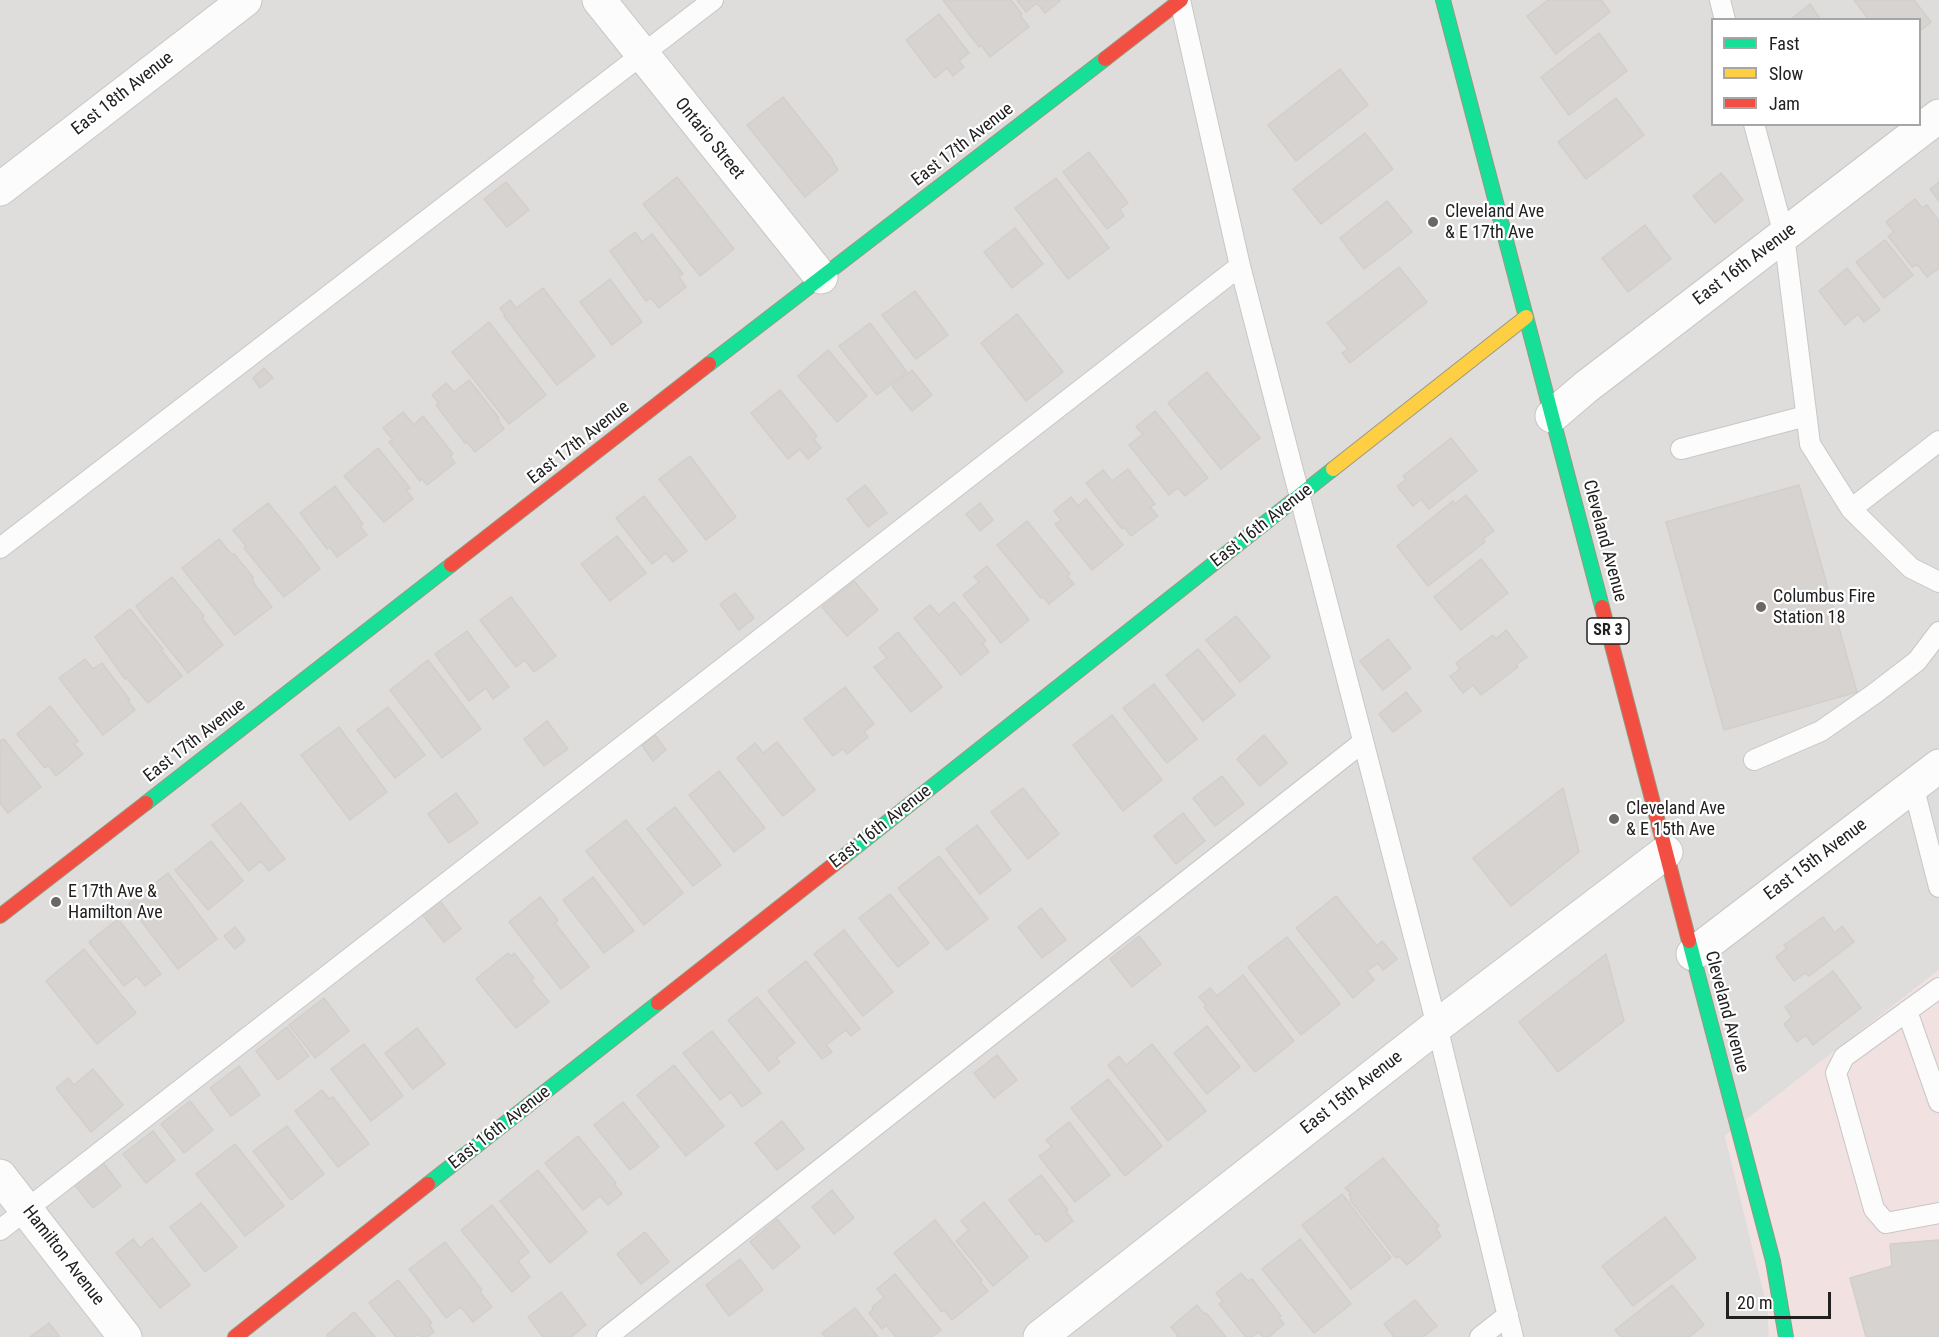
<!DOCTYPE html>
<html>
<head>
<meta charset="utf-8">
<style>
  body { margin:0 }
  #map { position:relative; width:1939px; height:1337px; overflow:hidden; background:#efedea; font-family:"Roboto Condensed",sans-serif }
  canvas { display:block }
  .legend { position:absolute; left:1711px; top:18px; width:210px; height:108px; box-sizing:border-box; background:#fff; border:2px solid #a6a6a6; margin:0; padding:8px 10px; list-style:none; font-size:18px; color:#212121 }
  .legend li { display:flex; align-items:center; gap:12px; height:30px }
  .legend b { width:30px; border:2px solid #a6a6a6 }
  .scale { position:absolute; left:1726px; top:1292px; width:105px; height:27px; box-sizing:border-box; border:3px solid #212121; border-top:0; padding-left:8px; font-size:18px; line-height:21px; white-space:nowrap; color:#212121; -webkit-text-stroke:4px #fff; paint-order:stroke }
</style>
</head>
<body>
<div id="map">
<canvas width="1939" height="1337"></canvas>
<ul class="legend">
<li><b style="height:8px;background:#16e098"></b>Fast</li>
<li><b style="height:8px;background:#ffcf43"></b>Slow</li>
<li><b style="height:8px;background:#f24e42"></b>Jam</li>
</ul>
<div class="scale">20 m</div>
</div>
<script>
const ctx = document.querySelector('canvas').getContext('2d');
ctx.lineJoin = 'round';
function fillPath(path, color) { ctx.fillStyle = color; ctx.fill(path, 'evenodd'); }
function trace(path, color, width, dash) { ctx.strokeStyle = color; ctx.lineWidth = width; ctx.lineCap = dash ? 'butt' : 'round'; ctx.setLineDash(dash || []); ctx.stroke(path); }
function write(font, color, halo, rows, align = 'center') {
  ctx.font = font + ' "Roboto Condensed",sans-serif'; ctx.lineWidth = 4.5; ctx.setLineDash([]); ctx.textBaseline = 'middle'; ctx.strokeStyle = halo; ctx.fillStyle = color; for (const [text, x, y, turn = 0] of rows) {
    ctx.save(); ctx.translate(x, y); ctx.rotate((+turn || 0) * Math.PI / 180); ctx.textAlign = isNaN(turn) ? turn : align; if (halo) ctx.strokeText(text, 0, 0); ctx.fillText(text, 0, 0); ctx.restore();
  }
}
fillPath(new Path2D(`
  M0,0H1939V970L1725,1136L1768,1310L1769,1337H0ZM1712,20H1920V124H1712Z`), '#dedddb');
fillPath(new Path2D(`
  M1939,970V1337H1769L1768,1310L1725,1136Z`), '#f1e1e0');
const building = new Path2D(`
  M943,0H1011L1022,14L1020,15L1029,27L990,57L981,45L979,47Z
  M1017,0H1059L1060,1L1045,13L1037,3L1026,12Z
  M1548,0H1601L1610,12L1556,54L1527,16Z
  M1854,0H1914L1931,22L1920,31V20H1869Z
  M1810,4L1821,20H1790Z
  M939,14L969,53L959,61L964,67L953,76L947,68L935,78L906,40Z
  M1599,33L1627,71L1569,115L1541,77Z
  M1340,69L1368,105L1296,161L1268,125Z
  M783,97L833,160L832,161L838,170L805,197L747,125Z
  M1616,98L1644,135L1586,179L1558,142Z
  M1365,133L1393,169L1321,224L1293,189Z
  M1089,152L1128,203L1120,209L1124,216L1107,229L1063,172Z
  M1721,173L1743,200L1715,223L1693,196Z
  M677,177L734,249L700,276L643,204Z
  M1056,178L1109,248L1068,279L1015,208Z
  M506,182L529,210L507,227L484,199Z
  M1939,182V201L1930,189Z
  M1915,199L1922,208L1927,205L1939,221V268L1927,277L1917,264L1912,267L1888,236L1894,232L1886,222Z
  M1387,201L1412,232L1364,269L1340,238Z
  M1645,225L1671,259L1628,292L1602,258Z
  M1015,228L1043,264L1012,288L984,252Z
  M635,232L642,242L652,234L683,274L679,277L686,287L659,308L651,298L646,301L610,251Z
  M1885,240L1913,275L1884,298L1856,262Z
  M1399,267L1427,302L1350,363L1342,353L1348,349L1327,323Z
  M1847,268L1880,310L1864,322L1858,314L1845,325L1819,291Z
  M610,279L642,322L612,345L580,302Z
  M543,288L595,356L557,385L504,316L505,315L500,308L510,300L516,308Z
  M915,291L948,335L916,359L882,315Z
  M1017,314L1063,372L1026,401L981,343Z
  M489,322L546,395L509,424L452,352Z
  M870,323L907,372L877,395L839,346Z
  M828,350L867,396L837,422L798,376Z
  M264,368L273,378L260,388L253,378Z
  M912,370L932,395L912,411L892,386Z
  M1207,372L1260,438L1221,469L1168,403Z
  M469,380L499,418L497,419L504,429L475,452L467,442L465,443L436,405L439,403L432,395L446,383L454,392Z
  M780,390L817,436L814,439L821,448L808,459L800,449L788,459L751,413Z
  M1155,411L1208,478L1185,496L1178,488L1169,495L1129,445L1143,434L1136,427Z
  M403,412L414,425L423,416L453,454L450,456L455,463L427,485L422,479L420,481L389,442L393,440L383,428Z
  M1451,438L1477,471L1429,509L1421,499L1413,506L1397,486L1406,480L1403,476Z
  M378,448L410,488L406,490L413,499L384,522L344,476Z
  M690,456L736,517L706,540L659,479Z
  M1128,469L1155,504L1150,507L1158,516L1131,536L1124,527L1122,529L1086,483L1103,470L1112,481Z
  M865,485L887,513L868,527L847,499Z
  M1799,485L1857,692L1724,730L1666,522Z
  M335,486L363,524L360,526L367,535L337,557L330,547L327,549L300,513Z
  M1466,495L1494,531L1483,539L1485,542L1428,586L1397,546L1453,501L1455,504Z
  M644,496L687,551L673,562L666,553L652,564L616,518Z
  M1071,497L1078,506L1086,499L1123,545L1092,570L1055,524L1061,520L1054,511Z
  M268,503L300,542L320,569L284,597L244,548L246,546L233,530Z
  M980,503L993,520L980,531L966,514Z
  M1027,521L1070,574L1067,576L1074,584L1049,604L1043,597L1041,598L997,545Z
  M617,536L646,573L610,601L581,564Z
  M219,539L231,554H234L253,577V582L272,607L235,635L182,568Z
  M1481,559L1508,593L1461,630L1434,597Z
  M987,566L1029,620L1001,643L963,595L979,582L974,577Z
  M172,577L204,616L202,618L223,645L188,673L148,623L136,606Z
  M854,581L878,610L847,636L822,607Z
  M735,593L754,618L739,630L720,604Z
  M511,597L556,656L534,672L525,660L516,667L480,620Z
  M954,602L986,641L982,643L989,652L961,675L914,618L930,605L939,615Z
  M130,609L163,649L161,650L182,676L148,703L127,678L125,679L95,637Z
  M1236,616L1270,657L1240,682L1206,640Z
  M1506,630L1527,657L1516,665L1518,667L1481,695L1473,685L1463,693L1450,676L1460,669L1456,663L1493,635L1496,639Z
  M467,631L509,687L493,699L486,688L469,701L435,654Z
  M898,632L942,687L911,712L874,667L887,658L879,648Z
  M1388,639L1411,668L1383,690L1360,661Z
  M1198,649L1235,695L1203,721L1166,675Z
  M85,659L93,669L102,663L130,700L128,701L135,710L103,735L59,678Z
  M428,660L481,729L442,758L390,690Z
  M1154,684L1197,739L1167,763L1123,708Z
  M845,687L874,724L864,732L868,737L847,754L843,749L833,756L804,719Z
  M1406,692L1421,711L1393,732L1379,714Z
  M50,706L78,741L74,744L83,754L56,776L48,765L45,768L17,734Z
  M388,707L425,755L395,778L357,730Z
  M1112,715L1162,780L1123,811L1073,745Z
  M547,721L568,749L544,766L524,739Z
  M339,727L387,792L350,820L301,755Z
  M655,735L666,750L653,761L642,745Z
  M1264,735L1287,763L1260,786L1237,759Z
  M4,739L41,787L8,813L0,803V741Z
  M777,742L815,790L783,816L737,758L755,743L763,753Z
  M719,771L765,828L734,852L689,795Z
  M1222,776L1244,804L1215,826L1193,798Z
  M1023,788L1059,834L1028,859L991,812Z
  M1563,788L1579,852L1511,906L1473,858Z
  M456,793L478,823L449,843L428,814Z
  M241,803L285,859L269,871L261,861L249,871L212,825Z
  M675,807L721,865L693,886L647,829Z
  M1183,813L1205,841L1176,864L1154,836Z
  M626,820L683,893L644,925L586,851Z
  M977,825L1011,870L980,894L946,849Z
  M211,841L243,881L208,910L175,870Z
  M939,856L988,919L947,950L898,888Z
  M168,873L217,939L178,969L128,904Z
  M593,877L634,931L604,953L563,900Z
  M890,894L929,943L898,967L859,918Z
  M1336,896L1377,946L1382,941L1397,959L1383,970L1378,963L1367,971L1374,980L1353,998L1296,928Z
  M540,897L558,920L555,923L589,967L561,989L509,922Z
  M440,901L461,929L444,942L422,914Z
  M1041,908L1066,940L1042,958L1018,927Z
  M1823,917L1835,933L1842,926L1854,942L1809,976L1805,973L1794,981L1776,957L1787,948L1784,945Z
  M118,919L161,974L145,986L137,976L124,986L89,942Z
  M235,927L245,940L235,949L224,936Z
  M844,930L893,992L863,1016L814,954Z
  M1139,936L1161,964L1132,987L1110,959Z
  M1287,937L1340,1004L1301,1035L1248,967Z
  M84,949L136,1013L97,1044L46,981Z
  M508,953L511,956L514,953L534,978L531,980L549,1002L516,1028L476,979Z
  M1606,954L1624,1021L1558,1072L1519,1022Z
  M806,961L860,1029L851,1036L846,1030L826,1045L832,1052L822,1059L768,991Z
  M1833,971L1861,1008L1813,1045L1806,1035L1797,1042L1784,1024L1792,1017L1785,1007Z
  M1243,975L1294,1041L1255,1072L1204,1007L1206,1005L1199,997L1210,988L1217,996Z
  M757,997L795,1043L776,1058L780,1062L769,1071L728,1020Z
  M324,998L349,1031L315,1058L289,1025Z
  M1207,1026L1240,1067L1207,1094L1174,1053Z
  M287,1027L309,1056L278,1080L256,1051Z
  M417,1028L445,1064L413,1089L385,1053Z
  M712,1031L761,1093L742,1107L731,1092L720,1100L683,1053Z
  M364,1044L403,1096L371,1121L331,1069Z
  M1152,1044L1206,1111L1168,1141L1108,1065L1119,1056L1126,1065Z
  M997,1055L1017,1080L994,1098L974,1073Z
  M674,1065L724,1126L686,1156L637,1095Z
  M239,1066L260,1095L231,1116L210,1088Z
  M93,1069L123,1105L91,1132L56,1088L68,1078L74,1085Z
  M1108,1079L1162,1146L1125,1176L1071,1108Z
  M322,1090L329,1099L333,1097L369,1144L338,1167L295,1111Z
  M190,1101L213,1130L184,1153L161,1124Z
  M623,1102L659,1147L630,1170L594,1125Z
  M782,1121L804,1149L777,1170L755,1143Z
  M1069,1122L1110,1175L1075,1202L1039,1156L1052,1147L1046,1140Z
  M287,1126L324,1174L291,1200L253,1151Z
  M153,1131L175,1160L146,1183L123,1154Z
  M578,1136L616,1183L614,1184L622,1194L608,1205L600,1196L583,1210L545,1163Z
  M235,1144L284,1206L245,1236L196,1174Z
  M1383,1158L1439,1226L1436,1228L1441,1236L1407,1265L1400,1257L1396,1258L1350,1200L1352,1198L1349,1195L1351,1194L1345,1188Z
  M101,1160L121,1186L93,1208L73,1183Z
  M538,1170L587,1232L550,1263L500,1201Z
  M1041,1175L1068,1210L1066,1212L1073,1221L1046,1242L1039,1233L1036,1235L1009,1200Z
  M832,1190L854,1218L834,1234L812,1207Z
  M1342,1194L1391,1258L1351,1289L1302,1225Z
  M984,1202L1028,1257L993,1286L956,1241L969,1230L961,1221Z
  M201,1203L237,1247L205,1272L170,1227Z
  M492,1205L529,1252L518,1261L530,1277L512,1292L461,1230Z
  M1665,1217L1696,1258L1633,1306L1602,1266Z
  M777,1219L800,1247L773,1269L750,1242Z
  M935,1220L982,1280L980,1282L988,1291L952,1320L944,1310L942,1312L894,1253Z
  M645,1232L669,1262L641,1284L617,1254Z
  M152,1238L190,1285L160,1308L116,1253L133,1239L140,1248Z
  M1300,1239L1351,1304L1314,1333L1262,1269Z
  M1939,1240V1337H1866L1850,1278L1892,1266L1890,1244Z
  M445,1242L482,1290L480,1292L492,1307L473,1322L461,1307L446,1318L409,1269Z
  M740,1259L763,1290L729,1316L706,1285Z
  M1241,1273L1248,1281L1252,1279L1281,1316L1279,1318L1284,1324L1269,1337H1263L1259,1332L1252,1337H1246L1219,1304L1223,1301L1216,1293Z
  M895,1274L941,1330L932,1337H896L886,1325L882,1329L869,1313L873,1309L872,1307L884,1297L877,1289Z
  M398,1280L432,1323L429,1325L434,1332L427,1337H421L418,1334L414,1337H396L369,1303Z
  M1672,1285L1704,1325L1689,1337H1621L1615,1330Z
  M561,1292L586,1325L571,1337H543L528,1317Z
  M1415,1300L1437,1326L1423,1337H1394L1384,1324Z
  M1197,1305L1204,1314L1206,1313L1226,1337H1177L1178,1336L1171,1327Z
  M855,1308L878,1337H825L822,1333Z
  M354,1312L375,1337H328L327,1335Z
  M49,1323L60,1337H30Z`);
fillPath(building, '#d6d3d1');
trace(building, '#d2cfcb', 1.5);
const lane = new Path2D(`
  M1180,0L1240,266L1437,1026L1513,1337
  M1720,0L1725,20
  M1754,124L1784,235L1810,444L1851,509L1911,568L1939,582
  M1681,449L1806,416
  M1851,509L1939,441
  M0,548L713,0
  M1754,760L1821,731L1874,694L1917,661L1939,632
  M1913,785L1939,887
  M1939,988L1844,1057L1836,1073L1874,1209L1886,1223L1939,1213
  M1907,1011L1939,1102
  M0,1230L1240,266
  M607,1337L1363,742
  M1480,1337L1508,1315`);
const street = new Path2D(`
  M599,0L821,277
  M0,189L245,0
  M1552,416L1586,387L1939,116
  M1693,954L1939,766
  M0,1176L125,1337
  M1040,1337L1437,1026L1666,852`);
const fast = new Path2D(`
  M1443,0L1602,607
  M709,364L1105,59
  M146,803L451,565
  M842,858L1333,469
  M1689,941L1773,1261L1786,1337
  M428,1184L658,1003`);
const slow = new Path2D(`
  M1333,469L1526,317`);
const jam = new Path2D(`
  M1105,59L1181,0
  M451,565L709,364
  M1602,607L1689,941
  M0,916L146,803
  M658,1003L842,858
  M235,1337L428,1184`);
trace(lane, '#c8c7c6', 22);
trace(street, '#c8c7c6', 35);
trace(fast, '#999981', 16);
trace(slow, '#999981', 16);
trace(jam, '#999981', 16);
trace(lane, '#fdfcfc', 20);
trace(street, '#fdfcfc', 33);
trace(fast, '#16e098', 14);
trace(slow, '#ffcf43', 14);
trace(jam, '#f24e42', 14);
for (const [x, y, r, color] of [
  [1433,222,6,"#696867"],
  [1761,607,6,"#696867"],
  [1614,819,6,"#696867"],
  [56,902,6,"#696867"]
]) { const dot = new Path2D(); dot.arc(x, y, r, 0, 2 * Math.PI); ctx.fillStyle = color; ctx.fill(dot); trace(dot, '#fff', 2); }
for (const [x, y, w] of [
  [1608,631,42]
]) { const box = new Path2D(); box.roundRect(x - w / 2, y - 13, w, 26, 4.5); ctx.fillStyle = '#fff'; ctx.fill(box); trace(box, '#212121', 1.5); }
write('bold 16px', '#212121', null, [
  ["SR 3",1608,631]
]);
write('18px', '#212121', '#fff', [
  ["East 18th Avenue",123,94,-38],
  ["Ontario Street",709,139,51],
  ["East 17th Avenue",963,145,-38],
  ["East 16th Avenue",1745,265,-37],
  ["East 17th Avenue",579,443,-38],
  ["East 16th Avenue",1262,526,-38],
  ["Cleveland Avenue",1604,541,75],
  ["East 17th Avenue",195,741,-38],
  ["East 16th Avenue",881,827,-38],
  ["East 15th Avenue",1816,860,-37],
  ["Cleveland Avenue",1726,1012,75],
  ["East 15th Avenue",1352,1093,-38],
  ["East 16th Avenue",500,1128,-38],
  ["Hamilton Avenue",63,1256,52]
]);
write('18px', '#212121', '#fff', [
  ["Cleveland Ave",1445,212],
  ["& E 17th Ave",1445,233],
  ["Columbus Fire",1773,597],
  ["Station 18",1773,618],
  ["Cleveland Ave",1626,809],
  ["& E 15th Ave",1626,830],
  ["E 17th Ave &",68,892],
  ["Hamilton Ave",68,913]
], 'left');
</script>
</body>
</html>
